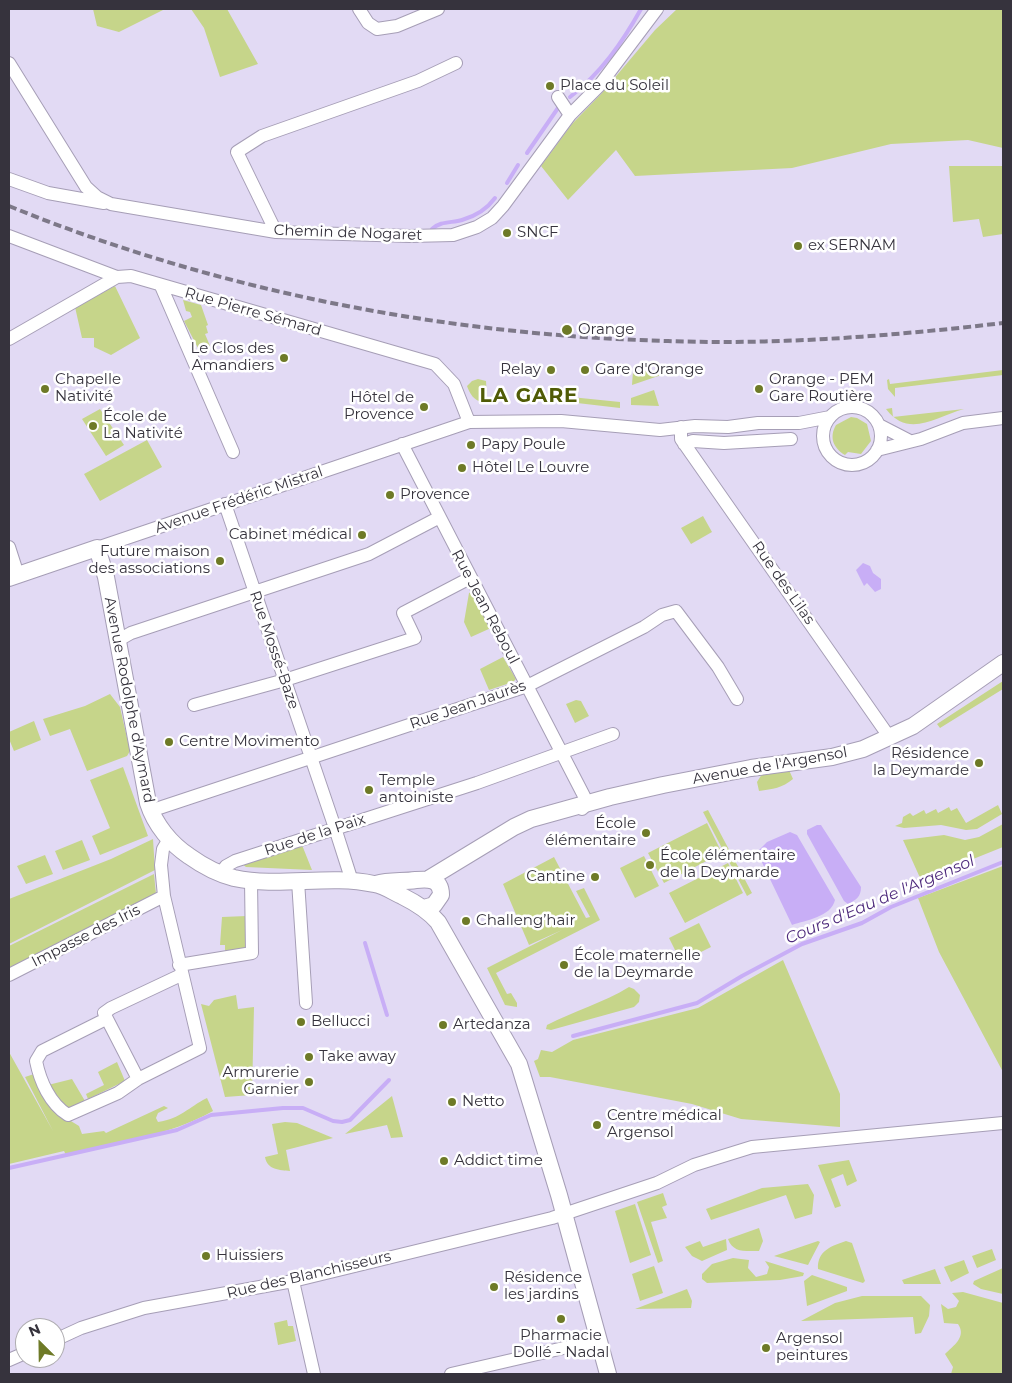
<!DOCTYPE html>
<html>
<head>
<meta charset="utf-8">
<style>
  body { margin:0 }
  #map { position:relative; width:1012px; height:1383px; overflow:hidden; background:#e2daf4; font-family:Montserrat,sans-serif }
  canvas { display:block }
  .frame { position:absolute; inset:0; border:10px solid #36333d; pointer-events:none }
  .north { position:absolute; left:15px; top:1318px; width:50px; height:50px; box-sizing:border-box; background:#fff; border:1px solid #afadb1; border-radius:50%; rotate:337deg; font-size:14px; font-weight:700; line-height:20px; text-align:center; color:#36333d }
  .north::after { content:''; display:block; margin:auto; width:18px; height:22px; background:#6e7a27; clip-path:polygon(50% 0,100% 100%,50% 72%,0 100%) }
</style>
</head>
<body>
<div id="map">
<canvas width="1012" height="1383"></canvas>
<div class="frame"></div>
<div class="north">N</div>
</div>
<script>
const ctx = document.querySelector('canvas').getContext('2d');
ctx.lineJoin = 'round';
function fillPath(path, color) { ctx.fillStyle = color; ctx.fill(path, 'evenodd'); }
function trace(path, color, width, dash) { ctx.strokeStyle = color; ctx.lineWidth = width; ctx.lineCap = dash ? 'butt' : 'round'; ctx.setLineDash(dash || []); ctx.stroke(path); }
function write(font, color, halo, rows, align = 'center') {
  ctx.font = font + ' Montserrat,sans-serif'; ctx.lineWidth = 5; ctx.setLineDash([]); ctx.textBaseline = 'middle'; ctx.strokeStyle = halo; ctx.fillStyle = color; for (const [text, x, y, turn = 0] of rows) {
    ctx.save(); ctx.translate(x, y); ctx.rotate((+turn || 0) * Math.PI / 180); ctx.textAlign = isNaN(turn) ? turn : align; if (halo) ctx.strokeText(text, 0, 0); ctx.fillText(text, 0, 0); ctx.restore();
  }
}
fillPath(new Path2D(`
  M93,9H165L119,32L97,26Z
  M191,9H227L258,64L220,77L204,28Z
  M677,9H1003V148L968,140L891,144L792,168L635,176L616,150L568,200L541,166L572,124L601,94L655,30Z
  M949,166H1003V234L983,237L979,219L953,222Z
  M115,286L140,338L111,355L94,347V338H82L75,307Z
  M183,300L201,305L208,325L206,326L208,333L205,334L210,346L200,352L184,321L192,317L190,312L186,311Z
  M1003,370V375L895,388V397L888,389L887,380L889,379L890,384Z
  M633,371H673L632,385Z
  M478,379L486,381L487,399L483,402C474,401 470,394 467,386L472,381Z
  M654,390L659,406L631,405V398Z
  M561,396L620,402V408L560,401Z
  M892,408L893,417L964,409C935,417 909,439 886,409Z
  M100,409L124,445L106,456L82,419Z
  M851,417L857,418L867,424L871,441L861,454L848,452L845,455C833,448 829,437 836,425Z
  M147,440L162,467L100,501L84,474Z
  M703,516L712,532L691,544L681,528Z
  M472,592L491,628L471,637L464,622L469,593Z
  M503,657L516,679L513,682L489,690L480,669Z
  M1003,681V689L940,728L937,724Z
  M110,694L120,707L130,751L127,756L87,771L70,729L50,736L43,719L85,706Z
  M576,700L581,701L589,716L575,723L566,704Z
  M34,721L41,740L14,751L9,739V732Z
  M123,767L148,836L100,855L92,836L110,828L90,780Z
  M789,770L793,779C782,788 773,789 759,791L757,782L762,774Z
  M998,805L1002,814L977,829L966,830L941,825L904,828L895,826L902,823L903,817L910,813L913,816L924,810L926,814L936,809L938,813L949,807L951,811L957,808L966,823Z
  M708,810L752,893L747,896L703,812Z
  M707,823L722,853L664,883L648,853Z
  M1003,824V847L921,880L903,840L944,835L965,840L979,837Z
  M153,839L155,870L9,944V899L111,859Z
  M82,840L90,860L63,870L55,851Z
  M302,845L312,870L246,867L242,864Z
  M45,855L53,874L26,884L17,866Z
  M644,856L659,886L635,898L620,868Z
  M554,857L586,918L590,917L576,891L584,888L600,920L496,973L507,994L511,993L517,1003V1007L505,1005L487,968L562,930L529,945L503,884Z
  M728,863L743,893L685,923L669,893Z
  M1003,866V1072L939,952L918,898Z
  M154,874L156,894L9,968V946Z
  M247,916V949L225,951V945H220L222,917Z
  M699,923L711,947L681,962L669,938Z
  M783,960L840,1094V1127L741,1119L692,1104L550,1077H540L534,1061L538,1059L541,1050L552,1052L573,1040L698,1008Z
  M629,987L634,989L640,995L639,1002L634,1007L551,1030L546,1029L547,1025C574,1011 603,1003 629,987Z
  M236,995L238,1009L254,1007L252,1095L225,1097L201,1004L209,1006L214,1000Z
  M9,1052L53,1131L25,1077L34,1074L61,1115L79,1126L82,1134L104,1131L106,1133L164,1106L168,1108L158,1113L156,1118L158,1122C182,1118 187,1108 207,1098L213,1111C169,1136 115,1143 66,1155L64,1151L9,1164Z
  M117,1062L125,1081L88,1099L86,1094L104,1085L98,1072Z
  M72,1079L85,1101L73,1111L63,1108L48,1085Z
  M392,1096L403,1137L391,1138L387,1125L345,1134Z
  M285,1122L297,1123L333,1138L286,1150L290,1171C280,1170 267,1170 265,1157L278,1154L272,1124Z
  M849,1160L857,1181L847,1186L843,1174L831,1179L841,1206L835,1208L818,1165Z
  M808,1184L814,1195L812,1214L795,1219L786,1195L711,1220L706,1209L762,1188Z
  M663,1193L667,1205L662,1207L667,1218L651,1222L663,1261L658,1263L637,1202Z
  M635,1204L651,1255L630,1263L615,1211Z
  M759,1228L763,1241L759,1251C745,1251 733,1253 728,1239Z
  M726,1239L727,1250L702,1261L692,1256L685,1247L700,1241L703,1247Z
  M818,1241L820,1242L808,1265L774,1256Z
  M846,1241L852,1243L865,1281L863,1283L818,1269C817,1251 831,1246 846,1241Z
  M992,1249L996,1260L977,1268L972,1256Z
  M733,1258L749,1260L748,1268L756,1277L767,1274L769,1267L765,1261L804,1273L803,1276L780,1280L707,1283L702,1279V1274L712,1264Z
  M964,1260L969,1273L951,1282L944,1267Z
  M654,1266L663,1293L640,1301L632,1274Z
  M1003,1268V1294L981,1289L973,1284L974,1281Z
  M935,1269L941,1284H904L902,1280Z
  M812,1275L847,1287V1291L807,1306L804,1281Z
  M687,1289L692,1301L691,1308L635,1309Z
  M963,1292L1003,1303V1374H951L953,1367L945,1354C953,1346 967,1337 958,1324L944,1323L941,1304L948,1309L956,1307L959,1301L952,1293Z
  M862,1296H921L930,1305L929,1316L921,1333L915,1334L913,1317L801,1321L835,1303Z
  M287,1320L288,1326H293L296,1341L278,1345L274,1323Z`), '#c6d58a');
fillPath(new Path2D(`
  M863,563L870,566L873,573L881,579V589L875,592L867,583L864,586L856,570Z
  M817,825H821L861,887C861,897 856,900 848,904L844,901L807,834V830Z
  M790,832L797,835L835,900C831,917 806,920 792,925L757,852L767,842Z`), '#c8aef6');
trace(new Path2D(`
  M570,97C601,73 622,43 641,9
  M527,153L558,108
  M507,183L518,165
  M432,229C440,221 452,223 462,220C476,216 487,209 495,198
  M365,943L387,1015
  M573,1036L697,1003L742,976L802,944L862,923L891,907L1003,862
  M9,1168L177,1130L211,1115L283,1108H303L333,1121L342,1122L350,1120L389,1080`), '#c8aef6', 4);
const minor = new Path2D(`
  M359,9L368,23L377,29L397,26L438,9
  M9,63L86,187L97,197L111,204L276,232L410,236L453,235L477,227L492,218L503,206L570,115L599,86L657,9
  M558,97L570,115
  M9,179L48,193L104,203
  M276,232L237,152L262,136L418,81L456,63
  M9,236L117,277L131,276L435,364L454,384L469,422
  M161,286L233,452
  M9,339L117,277
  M823 436a29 29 0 1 1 58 0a29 29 0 1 1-58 0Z
  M879,425L910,441
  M681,427V439L890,738
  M402,444L584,796L586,805L582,809
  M684,444L693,441L724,443L791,439
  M877,450L921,439L963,423L1003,418
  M225,504L335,828L350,875L349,881
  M9,547L18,575
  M97,548L469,422L561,421L660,430L695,426L728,427L758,423H799L830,417
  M117,641L131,633L369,554L438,518
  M194,705L285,680L415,638L403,613L470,578
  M150,811L527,686L644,627L662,615L676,611L718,667L737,699
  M220,874L226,866L235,861L477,783L613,734
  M298,881L306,1003
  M179,965L252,953L251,881
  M9,975L164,896
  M106,1019L42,1051L36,1061C40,1081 50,1104 68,1115L118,1093L138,1079L200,1048L164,896L161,865L163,849L169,839
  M138,1079L104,1013L111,1008L181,975
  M293,1281L314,1374
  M55,1340L81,1328L144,1308L293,1281L552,1218L657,1183L694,1165L752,1147L1003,1123
  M9,1360L25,1353
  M451,1374L598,1340`);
const tertiary = new Path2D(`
  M9,578L97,548L106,577L148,803C155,825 171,844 189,856C203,866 218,874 234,878C280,888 328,874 374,884C385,886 393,892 402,896C416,903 428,910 438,922L519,1064L559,1195L608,1374
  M430,878L514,827L531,819L610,797L663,785L751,768L832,757L863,749L913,726L1003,663
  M376,884C390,880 402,882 416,880C428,879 441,878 441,895L434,905L424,908`);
trace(minor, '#a69eb6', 14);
trace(tertiary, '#a69eb6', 18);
trace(minor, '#fff', 12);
trace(tertiary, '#fff', 16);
trace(new Path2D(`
  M9,206C217,291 444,335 668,341C780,345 892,336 1003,323`), '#7d7888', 4, [8, 4]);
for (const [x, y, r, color] of [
  [550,86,5,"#6e7a27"],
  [507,233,5,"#6e7a27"],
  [798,246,5,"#6e7a27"],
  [567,330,6,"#6e7a27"],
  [284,358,5,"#6e7a27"],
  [551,370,5,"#6e7a27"],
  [585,370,5,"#6e7a27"],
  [45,389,5,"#6e7a27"],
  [759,389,5,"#6e7a27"],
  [424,407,5,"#6e7a27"],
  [93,426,5,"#6e7a27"],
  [471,445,5,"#6e7a27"],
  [462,468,5,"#6e7a27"],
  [390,495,5,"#6e7a27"],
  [362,535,5,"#6e7a27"],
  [220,561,5,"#6e7a27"],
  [169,742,5,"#6e7a27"],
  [979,763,5,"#6e7a27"],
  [369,790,5,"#6e7a27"],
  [646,833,5,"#6e7a27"],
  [650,865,5,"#6e7a27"],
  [595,877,5,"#6e7a27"],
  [466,921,5,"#6e7a27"],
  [564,965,5,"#6e7a27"],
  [301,1022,5,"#6e7a27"],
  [443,1025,5,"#6e7a27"],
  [309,1057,5,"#6e7a27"],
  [309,1082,5,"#6e7a27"],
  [452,1102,5,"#6e7a27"],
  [597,1125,5,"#6e7a27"],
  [444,1161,5,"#6e7a27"],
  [206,1256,5,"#6e7a27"],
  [494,1287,5,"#6e7a27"],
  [561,1319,5,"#6e7a27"],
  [766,1348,5,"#6e7a27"]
]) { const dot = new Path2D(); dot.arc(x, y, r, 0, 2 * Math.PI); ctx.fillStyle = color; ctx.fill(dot); trace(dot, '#fff', 2); }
write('15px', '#36333d', '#fff', [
  ["Place du Soleil",560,86],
  ["SNCF",517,233],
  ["ex SERNAM",808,246],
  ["Orange",578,330],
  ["Le Clos des",274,349,"right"],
  ["Amandiers",274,366,"right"],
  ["Relay",541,370,"right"],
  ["Gare d'Orange",595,370],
  ["Chapelle",55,380],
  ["Nativité",55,397],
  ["Orange - PEM",769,380],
  ["Gare Routière",769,397],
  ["Hôtel de",414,398,"right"],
  ["Provence",414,415,"right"],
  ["École de",103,417],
  ["La Nativité",103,434],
  ["Papy Poule",481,445],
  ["Hôtel Le Louvre",472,468],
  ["Provence",400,495],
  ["Cabinet médical",352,535,"right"],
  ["Future maison",210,552,"right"],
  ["des associations",210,569,"right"],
  ["Centre Movimento",179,742],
  ["Résidence",969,754,"right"],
  ["la Deymarde",969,771,"right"],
  ["Temple",379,781],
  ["antoiniste",379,798],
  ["École",636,824,"right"],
  ["élémentaire",636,841,"right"],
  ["École élémentaire",660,856],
  ["de la Deymarde",660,873],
  ["Cantine",585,877,"right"],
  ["Challeng’hair",476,921],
  ["École maternelle",574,956],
  ["de la Deymarde",574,973],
  ["Bellucci",311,1022],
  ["Artedanza",453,1025],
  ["Take away",319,1057],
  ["Armurerie",299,1073,"right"],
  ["Garnier",299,1090,"right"],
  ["Netto",462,1102],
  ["Centre médical",607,1116],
  ["Argensol",607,1133],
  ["Addict time",454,1161],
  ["Huissiers",216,1256],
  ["Résidence",504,1278],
  ["les jardins",504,1295],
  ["Pharmacie",561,1336,"center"],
  ["Dollé - Nadal",561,1353,"center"],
  ["Argensol",776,1339],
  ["peintures",776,1356]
], 'left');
write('15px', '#36333d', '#fff', [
  ["Chemin de Nogaret",348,233,2],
  ["Rue Pierre Sémard",253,312,16],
  ["Avenue Frédéric Mistral",239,500,-19],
  ["Rue des Lilas",783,583,55],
  ["Rue Jean Reboul",485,607,62],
  ["Rue Mossé-Baze",274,650,71],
  ["Avenue Rodolphe d'Aymard",129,700,79],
  ["Rue Jean Jaurès",468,705,-19],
  ["Avenue de l'Argensol",770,766,-10],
  ["Rue de la Paix",315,835,-18],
  ["Impasse des Iris",86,936,-27],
  ["Rue des Blanchisseurs",309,1275,-13]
]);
write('italic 16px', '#4e2a7c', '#fff', [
  ["Cours d'Eau de l'Argensol",880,900,-23]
]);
ctx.letterSpacing = '1px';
write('bold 20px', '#505b06', '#fff', [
  ["LA GARE",529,396]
]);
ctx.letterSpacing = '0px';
</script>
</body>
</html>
